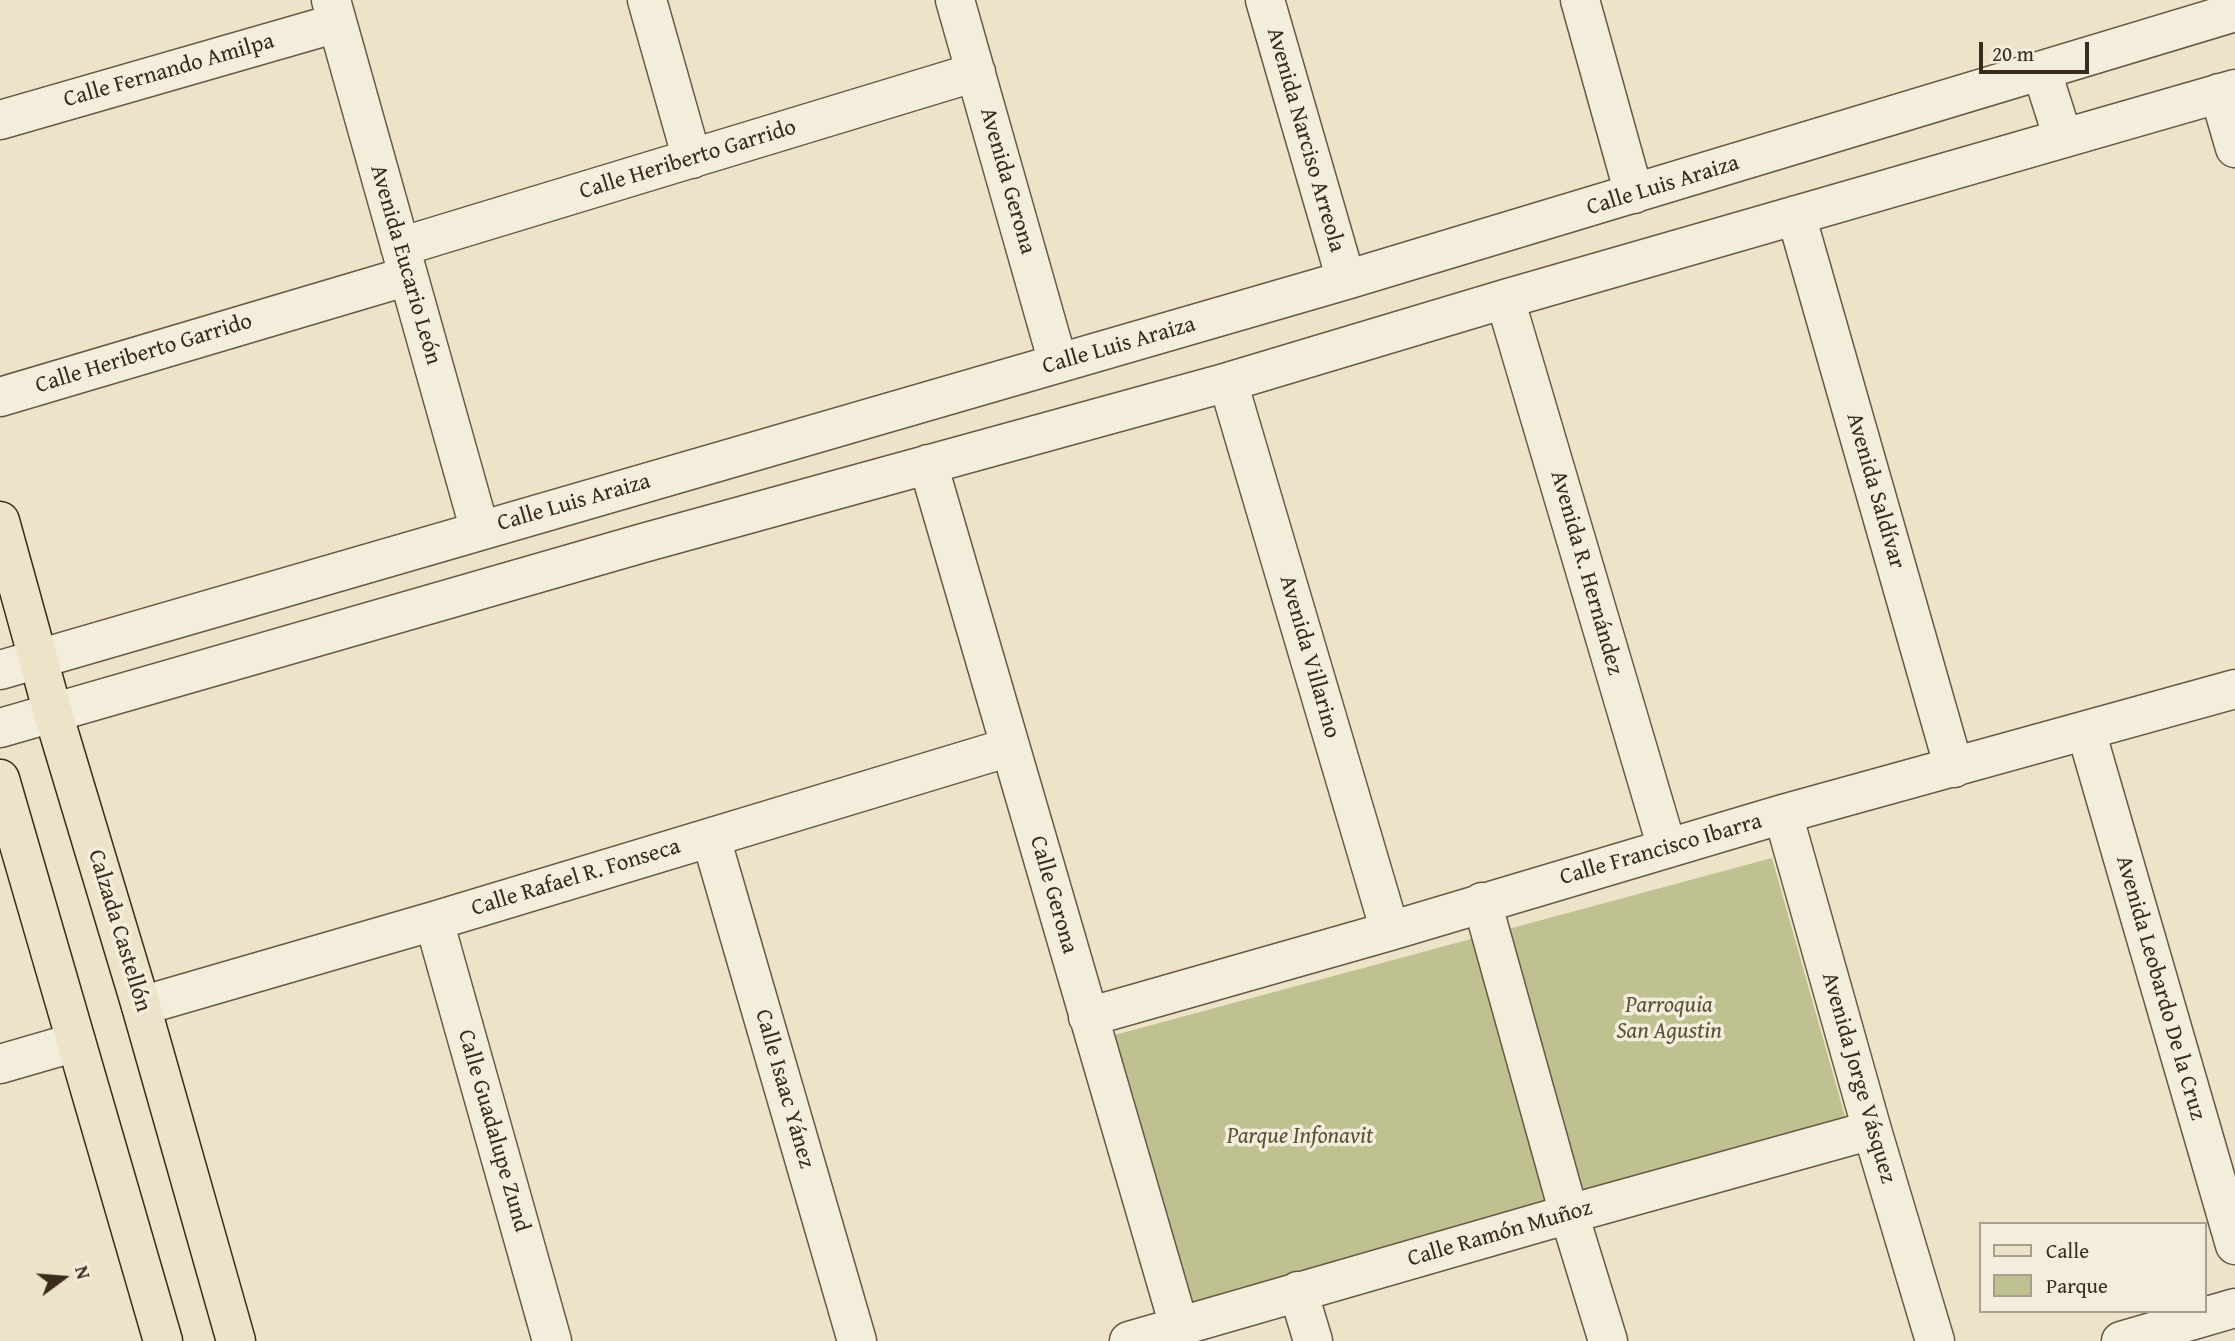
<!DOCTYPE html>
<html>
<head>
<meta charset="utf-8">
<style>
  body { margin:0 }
  #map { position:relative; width:2235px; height:1341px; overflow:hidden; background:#ede3c9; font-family:"Gentium Book Plus",serif }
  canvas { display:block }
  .legend { position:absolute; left:1979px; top:1222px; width:228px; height:91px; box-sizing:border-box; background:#f3eddc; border:2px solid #a99f8f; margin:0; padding:9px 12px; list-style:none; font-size:21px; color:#3a2b1b }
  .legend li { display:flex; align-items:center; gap:14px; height:35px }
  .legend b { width:35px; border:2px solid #a99f8f }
  .north { position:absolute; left:28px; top:1243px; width:70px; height:70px; -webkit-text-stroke:5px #f3eddc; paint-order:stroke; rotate:74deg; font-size:19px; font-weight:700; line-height:28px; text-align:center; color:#3a2b1b }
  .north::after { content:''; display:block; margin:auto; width:24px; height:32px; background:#3a2b1b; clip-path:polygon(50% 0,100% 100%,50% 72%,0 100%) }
  .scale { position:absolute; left:1979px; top:42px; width:110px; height:32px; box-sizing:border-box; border:4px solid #3a2b1b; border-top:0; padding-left:9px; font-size:21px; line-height:24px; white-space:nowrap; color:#3a2b1b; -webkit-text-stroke:5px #f3eddc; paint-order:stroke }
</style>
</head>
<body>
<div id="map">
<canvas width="2235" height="1341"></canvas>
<ul class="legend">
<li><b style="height:9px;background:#ede3c9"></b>Calle</li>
<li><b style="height:19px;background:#bfc191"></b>Parque</li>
</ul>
<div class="north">N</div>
<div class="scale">20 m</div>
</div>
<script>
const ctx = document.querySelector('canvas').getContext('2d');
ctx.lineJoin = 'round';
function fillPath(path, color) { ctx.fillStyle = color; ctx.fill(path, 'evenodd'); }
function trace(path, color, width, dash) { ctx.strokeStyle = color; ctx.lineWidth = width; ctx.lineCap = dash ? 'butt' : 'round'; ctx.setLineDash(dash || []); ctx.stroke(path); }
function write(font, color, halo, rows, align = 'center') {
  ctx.font = font + ' "Gentium Book Plus",serif'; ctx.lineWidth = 7; ctx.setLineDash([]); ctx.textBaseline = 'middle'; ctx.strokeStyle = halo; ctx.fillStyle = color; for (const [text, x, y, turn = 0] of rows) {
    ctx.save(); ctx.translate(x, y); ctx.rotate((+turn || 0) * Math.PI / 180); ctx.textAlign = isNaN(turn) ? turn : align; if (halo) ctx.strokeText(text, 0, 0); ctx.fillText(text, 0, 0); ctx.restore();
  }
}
fillPath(new Path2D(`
  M1772,858L1848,1127L1194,1320L1107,1037Z`), '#bfc191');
const minor = new Path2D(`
  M331,0L480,531
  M647,0L692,159
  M955,0L1058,363
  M1265,0L1346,280
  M1580,0L1634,194
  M2042,72L2063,138
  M2219,93L2235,148
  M0,120L337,23
  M1796,215L1954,768
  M400,247L976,72
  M1505,299L1667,848
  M1228,382L1390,931
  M0,397L408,276
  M928,464L1179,1326
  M0,670L1346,280L2235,12
  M0,728L643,543L1228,382L1505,299L2235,89
  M2086,731L2235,1245
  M1783,814L1872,1130L1935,1341
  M711,838L857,1341
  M1482,902L1569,1214L1608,1341
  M434,921L552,1341
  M141,1006L434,921L1010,747
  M1088,1017L1390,931L1783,814L2235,689
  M0,1064L76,1042
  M1298,1291L1313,1341
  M1129,1341L1569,1214L1872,1130
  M2121,1341L2235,1308`);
const major = new Path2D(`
  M0,521L53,713L141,1006L236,1341
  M0,779L163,1341`);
trace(minor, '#675946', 41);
trace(major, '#3a2b1b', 41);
trace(minor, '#f3eddc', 38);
trace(major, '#ede3c9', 38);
write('23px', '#3a2b1b', '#f3eddc', [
  ["Calle Fernando Amilpa",169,71,-16],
  ["Avenida Narciso Arreola",1305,140,74],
  ["Calle Heriberto Garrido",688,160,-17],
  ["Avenida Gerona",1007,181,74],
  ["Calle Luis Araiza",1663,186,-17],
  ["Avenida Eucario León",405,265,74],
  ["Calle Luis Araiza",1119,346,-16],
  ["Calle Heriberto Garrido",144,354,-17],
  ["Avenida Saldívar",1875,491,74],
  ["Calle Luis Araiza",574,503,-16],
  ["Avenida R. Hernández",1586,573,74],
  ["Avenida Villarino",1309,657,74],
  ["Calle Francisco Ibarra",1661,850,-16],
  ["Calle Rafael R. Fonseca",576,878,-17],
  ["Calle Gerona",1053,895,74],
  ["Calzada Castellón",119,931,73],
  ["Avenida Leobardo De la Cruz",2160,988,74],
  ["Avenida Jorge Vásquez",1858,1078,74],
  ["Calle Isaac Yánez",784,1089,74],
  ["Calle Guadalupe Zund",493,1131,74],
  ["Calle Ramón Muñoz",1500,1234,-16]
]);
write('italic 23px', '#5b5038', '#f3eddc', [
  ["Parroquia",1669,1006],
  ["San Agustin",1669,1032],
  ["Parque Infonavit",1300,1137]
]);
</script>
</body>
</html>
